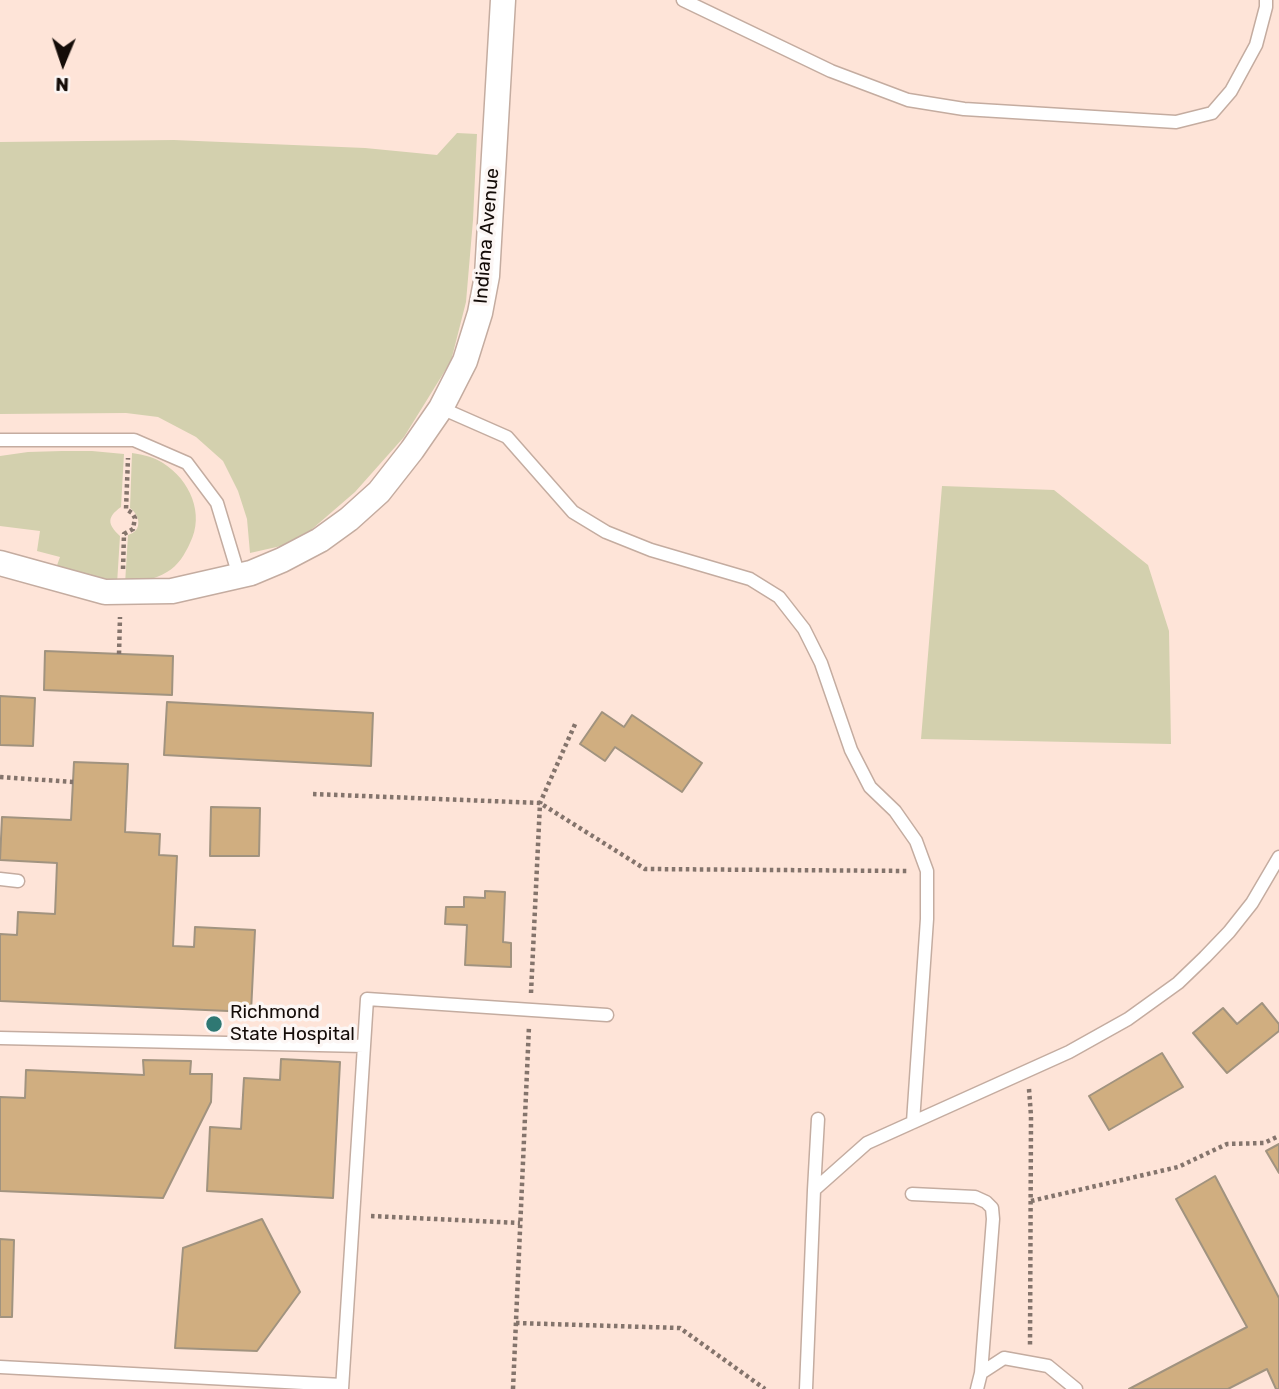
<!DOCTYPE html>
<html>
<head>
<meta charset="utf-8">
<style>
  body { margin:0 }
  #map { position:relative; width:1279px; height:1389px; overflow:hidden; background:#fee4d8; font-family:Rubik,sans-serif }
  canvas { display:block }
  .north { position:absolute; left:28px; top:28px; width:70px; height:70px; -webkit-text-stroke:5px #fcf6f4; paint-order:stroke; rotate:182deg; font-size:19px; font-weight:700; line-height:28px; text-align:center; color:#140c08 }
  .north::after { content:''; display:block; margin:auto; width:24px; height:32px; background:#140c08; clip-path:polygon(50% 0,100% 100%,50% 72%,0 100%) }
</style>
</head>
<body>
<div id="map">
<canvas width="1279" height="1389"></canvas>
<div class="north">N</div>
</div>
<script>
const ctx = document.querySelector('canvas').getContext('2d');
ctx.lineJoin = 'round';
function fillPath(path, color) { ctx.fillStyle = color; ctx.fill(path, 'evenodd'); }
function trace(path, color, width, dash) { ctx.strokeStyle = color; ctx.lineWidth = width; ctx.lineCap = dash ? 'butt' : 'round'; ctx.setLineDash(dash || []); ctx.stroke(path); }
function write(font, color, halo, rows, align = 'center') {
  ctx.font = font + ' Rubik,sans-serif'; ctx.lineWidth = 7; ctx.setLineDash([]); ctx.textBaseline = 'middle'; ctx.strokeStyle = halo; ctx.fillStyle = color; for (const [text, x, y, turn = 0] of rows) {
    ctx.save(); ctx.translate(x, y); ctx.rotate((+turn || 0) * Math.PI / 180); ctx.textAlign = isNaN(turn) ? turn : align; if (halo) ctx.strokeText(text, 0, 0); ctx.fillText(text, 0, 0); ctx.restore();
  }
}
fillPath(new Path2D(`
  M457,133L477,134L473,220L466,302L451,361L404,437L355,492L311,530L281,546L250,553L247,519L238,491L223,461L196,437L158,417L126,413L0,414V142L174,140L365,148L437,155Z
  M62,451H92L124,454L121,507C107,517 107,524 120,536L117,584L56,568L60,557L37,551L40,531L0,526V456L28,452Z
  M132,453C144,455 154,457 163,463C190,480 205,514 190,543C185,554 178,566 167,572C154,580 139,582 125,584L128,535C143,531 140,515 130,508Z
  M942,486L1054,490L1148,565L1169,631L1171,744L921,739Z`), '#d3d0ae');
const building = new Path2D(`
  M45,651L173,656L172,695L44,690Z
  M0,696L35,698L33,746L0,745Z
  M167,702L373,713L371,766L164,755Z
  M602,712L624,727L632,715L702,763L682,792L615,747L605,761L580,744Z
  M74,762L128,764L125,832L160,834L159,855L177,856L173,946L194,947L195,927L255,930L251,1012L0,1001V934L17,935L18,912L55,914L57,863L0,860L2,817L71,820Z
  M211,807L260,808L259,856H210Z
  M485,891L505,892L503,942L511,943V967L465,965L467,925L445,924L446,907H464V897L485,898Z
  M1262,1003L1279,1024V1031L1227,1073L1193,1033L1223,1008L1237,1024Z
  M1162,1053L1183,1087L1109,1130L1089,1096Z
  M281,1059L340,1062L333,1198L207,1191L210,1127L241,1129L244,1078L280,1080Z
  M143,1060L191,1061L190,1074H212L211,1102L163,1198L0,1191V1097L25,1098L26,1070L144,1075Z
  M1279,1144V1173L1266,1151Z
  M1215,1176L1279,1298V1389H1276L1267,1369L1228,1389H1129L1247,1327L1176,1199Z
  M262,1219L300,1292L257,1351L175,1348L183,1248Z
  M0,1239L14,1240L12,1317H0Z`);
fillPath(building, '#d0ae80');
trace(building, '#a1937f', 2);
const service = new Path2D(`
  M683,0L831,71L908,100L964,109L1176,122L1212,113L1231,91L1256,45L1266,7V0
  M441,408L507,437L573,512L606,532L651,550L750,579L779,597L804,629L821,663L851,750L870,787L895,811L916,841L927,871V919L913,1122
  M0,440H134L187,463L217,503L239,576
  M0,879L18,881
  M0,1038L364,1046
  M814,1190L867,1143L1069,1052L1128,1019L1178,983L1205,957L1229,932L1252,903L1279,857
  M912,1194L975,1197L986,1202L992,1208L993,1219L981,1373
  M0,1367L342,1385
  M342,1389L367,999L607,1015
  M806,1389L814,1190L818,1119
  M977,1389L981,1373L1004,1358L1048,1366L1076,1389`);
const minor = new Path2D(`
  M0,563L105,592L172,591L251,573L282,560L320,540L349,519L379,492L412,450L441,408L465,361L480,313L487,276L503,0`);
trace(service, '#c4aca0', 15);
trace(minor, '#c4aca0', 27);
trace(new Path2D(`
  M123,569L124,534L133,529L135,518L132,513L126,509L128,458
  M119,654L120,617
  M0,777L73,782
  M313,794L540,803L645,869L909,871
  M531,993L540,803L576,722
  M1029,1089L1031,1116L1030,1346
  M1031,1201L1178,1167L1227,1144L1264,1143L1279,1136
  M371,1216L520,1223
  M516,1323L680,1328L765,1389
  M513,1389L529,1026`), '#84746c', 4.5, [3.5, 3.5]);
trace(service, '#fff', 12);
trace(minor, '#fff', 24);
for (const [x, y, r, color] of [
  [214,1024,9,"#2f7873"]
]) { const dot = new Path2D(); dot.arc(x, y, r, 0, 2 * Math.PI); ctx.fillStyle = color; ctx.fill(dot); trace(dot, '#fcf6f4', 2.5); }
write('19px', '#140c08', '#fcf6f4', [
  ["Indiana Avenue",487,236,-85]
]);
write('19px', '#140c08', '#fcf6f4', [
  ["Richmond",230,1013],
  ["State Hospital",230,1035]
], 'left');
</script>
</body>
</html>
